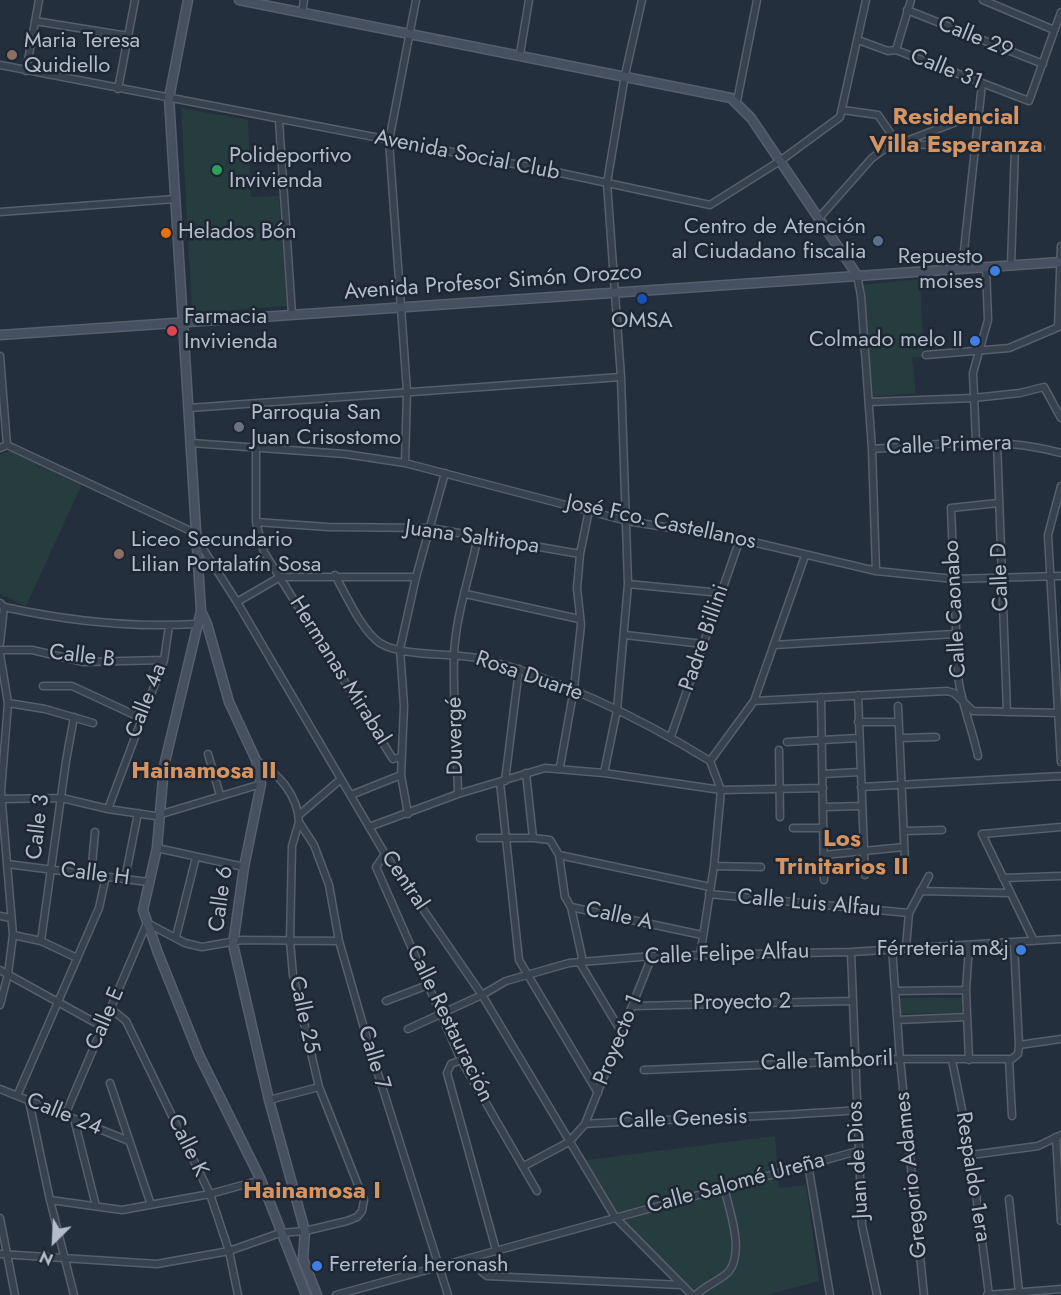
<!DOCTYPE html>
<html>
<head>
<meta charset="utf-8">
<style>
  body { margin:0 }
  #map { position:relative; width:1061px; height:1295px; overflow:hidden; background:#242f3e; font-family:Jost,sans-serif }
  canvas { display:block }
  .north { position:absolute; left:24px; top:1211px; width:60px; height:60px; -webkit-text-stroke:4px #1d2633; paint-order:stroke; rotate:204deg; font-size:16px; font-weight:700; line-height:24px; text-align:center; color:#b4bcc9 }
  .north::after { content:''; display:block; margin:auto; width:21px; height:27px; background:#b4bcc9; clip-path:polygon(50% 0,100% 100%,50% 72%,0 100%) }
</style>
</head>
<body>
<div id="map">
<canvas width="1061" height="1295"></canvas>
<div class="north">N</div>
</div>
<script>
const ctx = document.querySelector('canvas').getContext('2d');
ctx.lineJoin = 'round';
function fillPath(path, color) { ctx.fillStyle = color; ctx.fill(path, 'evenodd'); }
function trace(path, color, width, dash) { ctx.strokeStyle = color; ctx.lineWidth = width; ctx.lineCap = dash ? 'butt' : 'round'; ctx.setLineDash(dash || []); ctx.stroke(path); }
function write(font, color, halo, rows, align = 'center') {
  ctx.font = font + ' Jost,sans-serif'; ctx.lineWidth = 5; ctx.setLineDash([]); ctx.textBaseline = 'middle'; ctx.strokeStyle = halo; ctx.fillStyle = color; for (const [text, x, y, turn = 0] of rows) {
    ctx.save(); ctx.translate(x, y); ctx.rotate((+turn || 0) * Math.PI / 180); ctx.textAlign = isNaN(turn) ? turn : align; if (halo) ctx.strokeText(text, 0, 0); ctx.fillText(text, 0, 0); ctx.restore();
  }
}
fillPath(new Path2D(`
  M181,108L248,120L251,197L279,196L287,306L192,313Z
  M920,279L924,357L912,358L916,393L869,397L862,285Z
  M9,451L82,484L26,606L0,594V455Z
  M898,998H962L961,1013L901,1014Z
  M775,1136L779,1188L806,1185L819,1281L767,1295H698L616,1214L586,1160Z`), '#263c3f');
const street = new Path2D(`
  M983,0L1054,30
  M907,10L1043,64
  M302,13L304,0
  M35,21L128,36
  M858,40L888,51L896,50L1029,101L1061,12
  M896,50L911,0
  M520,54L529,0
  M0,65L556,172L710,205L780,161L840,117L866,0
  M26,71L39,0
  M118,89L135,0
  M737,101L757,0
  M843,110L878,115L898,144
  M279,121L292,314
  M899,144L1041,148
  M0,212L175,199
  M819,218L872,158L883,150L977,114
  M1011,266L1015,147
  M962,269L982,84
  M857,275L861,296L872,449L876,571
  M1058,327L1061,246
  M926,355L1009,348L1061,326
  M0,356L7,445
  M869,402L973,398L1020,393L1044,387L1061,418
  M189,408L621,377
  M976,442L973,373L988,320L986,267
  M997,442L1007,712
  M191,443L345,454L405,463L627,521L740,539L876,571L954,579L1061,576
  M256,446V522L264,552L393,759L401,757
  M0,448L7,445L197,534
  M872,449C936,445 998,435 1061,453
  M405,463L407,391L389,141L416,0
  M1061,486L1048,535L1061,762
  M256,522L328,527L430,528L580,554
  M198,541L237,602L385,854L482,995L615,1217L692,1295
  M335,575C346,595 362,631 380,643C403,658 459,652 487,660C567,682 640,718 710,761
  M628,584L721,593
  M466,594L579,619
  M237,602L280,577H416
  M0,603L4,607C68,621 131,628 196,624
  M625,635L703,644
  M0,643L4,607
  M774,645L954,634
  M0,650H32L84,662L164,660
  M0,654L8,703L1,792L13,935L8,974L0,1005
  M43,686H72L141,718
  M858,695L865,875
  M821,697L824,880
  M754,701L947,691L954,693L973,711L1061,713
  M8,703L45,709L93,723
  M898,706L905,862
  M858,722H899
  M671,736L740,539
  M900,738L936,737
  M787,742L858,738
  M779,750L780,817
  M208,754L220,795
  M978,756C972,728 961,703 958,676L951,508L998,503
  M256,760C278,773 298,795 299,822L314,845L329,885L339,941L368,1042L448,1295
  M560,767L574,688L581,625L577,588L580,554L589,510
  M526,773L533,838
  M604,773L617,710L628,584L621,377L607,183L625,75L642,0
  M823,774L859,772
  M505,781L519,669
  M500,782L519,960L598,1093
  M861,787L1061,776
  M458,794C457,749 453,703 454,657C455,617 470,576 478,536
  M351,795L401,775
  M2,799L62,798L108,809L155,816L261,784
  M824,807L860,806
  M108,809L164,660L169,626
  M408,814L401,775L404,706L400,649L416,577L445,473
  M299,815L341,779
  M369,827L458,794L545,768L604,773L721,790L823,788
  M793,828H824
  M904,831L942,830
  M480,838H533L550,840L559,855L565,897L571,907L582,957L580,963L622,1033
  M157,848L244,867
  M385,854L376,867L461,1060L537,1191
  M559,855L710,887
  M824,855L904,847
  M7,864L148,882
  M714,866L761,867
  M91,875L95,832
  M1003,878L1061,876
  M125,879L138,813
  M920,891L1010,893
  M709,894L909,913
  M571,907L702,935
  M0,916L11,918
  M13,935L41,941L77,958
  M176,937L196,857
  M41,941L66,761L74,717
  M1034,941L982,834L1061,827
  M906,947L909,913L929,876
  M892,948L900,1059L924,1295
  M851,952L862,1225L877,1295
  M700,956L714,866L721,790L710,761L754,701L805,556
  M0,970L103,1027
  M895,991L966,990
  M386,1001L428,985
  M632,1006L851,1001
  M110,1008L126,1021L210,1194L229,1251L238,1295
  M897,1020L967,1017
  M408,1029L482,995L506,981L569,963L652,956L851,952L1061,939
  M1019,1045L1061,1039
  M1009,1059L1012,1116
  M461,1060L451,1064L447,1073L496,1250
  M952,1060L971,1155L989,1295
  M969,1060L966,990L969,946
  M644,1070L900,1059H1012L1018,1054L1019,1045L1014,943
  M110,1083L151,1205
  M0,1089L129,1141
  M17,1096L99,908L106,876
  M269,1100L319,1087
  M29,1101L50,1200L74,1295
  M65,1115L147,923L185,943L202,947L242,940L339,941
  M74,1119L96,1206
  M585,1124L652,956
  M1056,1137L1061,1221
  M971,1155L1038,1146L1061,1135
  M808,1164L830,1295
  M524,1166L569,1142L585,1124C676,1118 766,1118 856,1110
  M1009,1199L1019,1292
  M50,1200L122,1210L210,1194L261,1180
  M0,1218L15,1295
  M0,1254L157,1264L229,1251L280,1233L305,1231L347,1221L357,1217L362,1211L364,1200L319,1087L293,975L290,941L292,846L299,822
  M476,1257L482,1272L487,1276L681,1285
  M336,1295L858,1151
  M696,1295C705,1285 724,1279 730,1270C744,1249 729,1209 724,1187
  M987,1295L1061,1289`);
const secondary = new Path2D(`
  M188,0L169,98L201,611L164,766L157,848L143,910L158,953L199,1055L261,1180L306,1295
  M239,0L731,98L751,118L857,275
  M0,335L1061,262
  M201,611L207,624L229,702L256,760L261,784L244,867L233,944L269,1100L305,1231L303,1259L317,1295`);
trace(street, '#565f6c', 9);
trace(secondary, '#565f6c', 11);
trace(street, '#38414e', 6);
trace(secondary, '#465061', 8);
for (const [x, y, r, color] of [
  [12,55,6,"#8d6e63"],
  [217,170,6,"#2e9e5b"],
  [166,233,6,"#e8710a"],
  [878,241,6,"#5c6f8a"],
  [995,271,6,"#3f7fe0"],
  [642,299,6,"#1a4fb4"],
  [172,331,6,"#e0444e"],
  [975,341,6,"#3f7fe0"],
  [239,427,6,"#6b7280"],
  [119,554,6,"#8d6e63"],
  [1021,950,6,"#3f7fe0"],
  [317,1266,6,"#3f7fe0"]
]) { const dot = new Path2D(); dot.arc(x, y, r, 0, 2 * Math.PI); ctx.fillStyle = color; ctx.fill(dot); trace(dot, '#1d2633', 2); }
write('22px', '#b4bcc9', '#1d2633', [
  ["Calle 29",975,38,22],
  ["Calle 31",946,70,22],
  ["Avenida Social Club",467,156,11],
  ["Avenida Profesor Simón Orozco",493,283,-4],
  ["Calle Primera",949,446,-2],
  ["José Fco. Castellanos",661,523,12],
  ["Juana Saltitopa",472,538,8],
  ["Calle D",1001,577,-92],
  ["Calle Caonabo",956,609,-93],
  ["Padre Billini",705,638,-71],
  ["Calle B",82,657,7],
  ["Hermanas Mirabal",339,671,58],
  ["Rosa Duarte",529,677,19],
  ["Calle 4a",147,701,-69],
  ["Duvergé",456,736,-91],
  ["Calle 3",39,827,-83],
  ["Calle H",95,875,7],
  ["Central",404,881,56],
  ["Calle 6",222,899,-82],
  ["Calle Luis Alfau",809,904,5],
  ["Calle A",619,917,12],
  ["Calle Felipe Alfau",727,955,-2],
  ["Proyecto 2",742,1003,-1],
  ["Calle 25",303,1015,78],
  ["Calle E",106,1019,-67],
  ["Calle Restauración",449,1024,64],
  ["Proyecto 1",619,1040,-68],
  ["Calle 7",373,1058,73],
  ["Calle Tamboril",827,1062,-2],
  ["Calle 24",64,1115,22],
  ["Calle Genesis",683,1120,-2],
  ["Calle K",187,1146,64],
  ["Juan de Dios",859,1160,-93],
  ["Gregorio Adames",912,1175,-96],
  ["Respaldo 1era",972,1177,81],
  ["Calle Salomé Ureña",736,1184,-15]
]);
write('22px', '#b4bcc9', '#1d2633', [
  ["Maria Teresa",24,42],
  ["Quidiello",24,67],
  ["Polideportivo",229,157],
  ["Invivienda",229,182],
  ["Centro de Atención",866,228,"right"],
  ["al Ciudadano fiscalia",866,253,"right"],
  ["Helados Bón",178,233],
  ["Repuesto",983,258,"right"],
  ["moises",983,283,"right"],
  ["Farmacia",184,318],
  ["Invivienda",184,343],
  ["OMSA",642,322,"center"],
  ["Colmado melo II",963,341,"right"],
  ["Parroquia San",251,414],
  ["Juan Crisostomo",251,439],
  ["Liceo Secundario",131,541],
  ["Lilian Portalatín Sosa",131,566],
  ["Férreteria m&j",1009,950,"right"],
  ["Ferretería heronash",329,1266]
], 'left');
write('bold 24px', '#d59563', '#1d2633', [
  ["Residencial",956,118],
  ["Villa Esperanza",956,146],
  ["Hainamosa II",204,772],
  ["Los",842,840],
  ["Trinitarios II",842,868],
  ["Hainamosa I",312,1192]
]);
</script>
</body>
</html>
